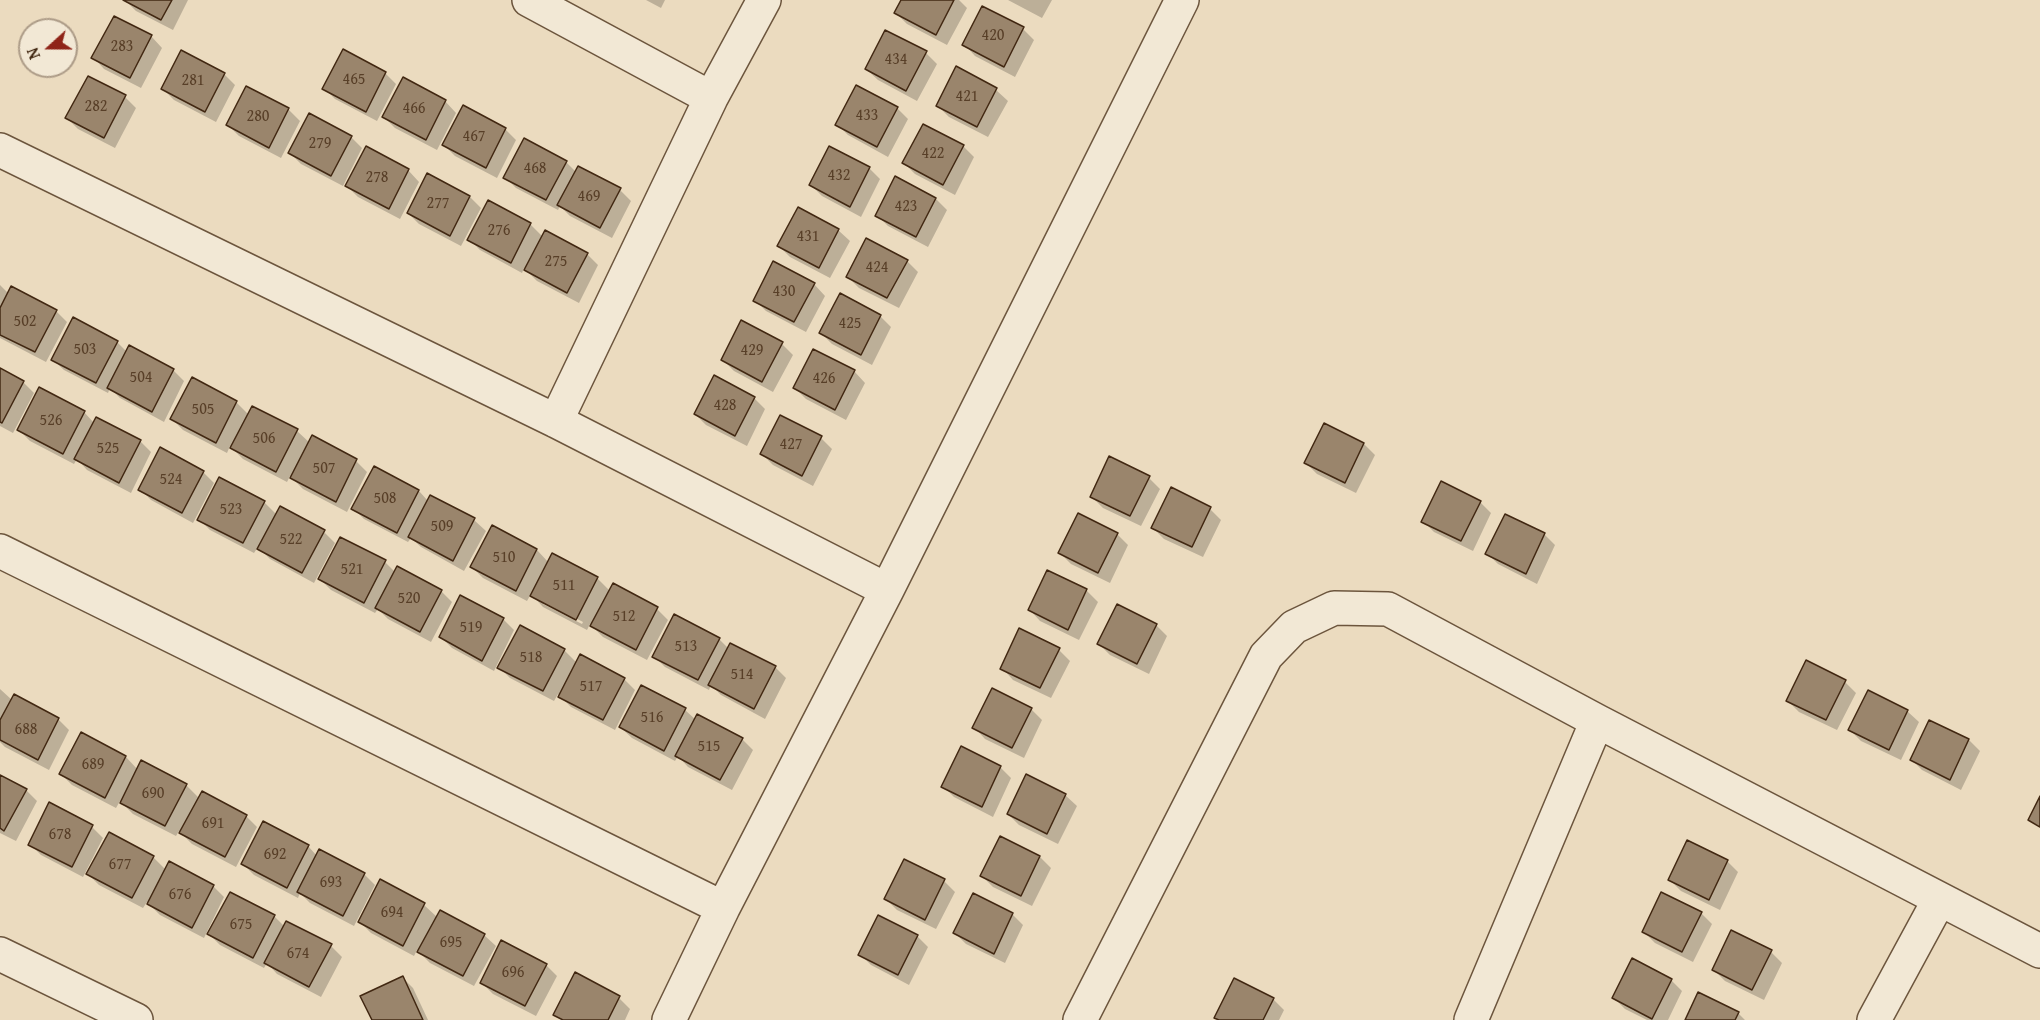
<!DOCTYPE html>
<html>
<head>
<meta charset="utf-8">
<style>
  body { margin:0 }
  #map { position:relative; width:2040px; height:1020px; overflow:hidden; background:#ebdbbf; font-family:"Gentium Book Plus",serif }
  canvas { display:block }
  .north { position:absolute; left:18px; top:18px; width:60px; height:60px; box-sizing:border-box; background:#f2e8d5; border:2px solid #ac9b87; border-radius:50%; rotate:249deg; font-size:16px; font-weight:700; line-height:24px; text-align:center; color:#422812 }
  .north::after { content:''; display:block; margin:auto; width:21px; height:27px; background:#8f2418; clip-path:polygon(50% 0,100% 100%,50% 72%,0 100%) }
</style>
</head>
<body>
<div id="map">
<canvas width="2040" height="1020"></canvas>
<div class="north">N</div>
</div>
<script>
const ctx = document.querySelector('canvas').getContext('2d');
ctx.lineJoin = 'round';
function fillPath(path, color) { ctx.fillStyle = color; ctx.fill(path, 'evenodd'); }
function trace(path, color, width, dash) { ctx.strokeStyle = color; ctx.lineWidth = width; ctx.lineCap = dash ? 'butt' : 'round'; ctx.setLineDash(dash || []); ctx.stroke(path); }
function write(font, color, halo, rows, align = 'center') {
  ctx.font = font + ' "Gentium Book Plus",serif'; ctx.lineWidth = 4.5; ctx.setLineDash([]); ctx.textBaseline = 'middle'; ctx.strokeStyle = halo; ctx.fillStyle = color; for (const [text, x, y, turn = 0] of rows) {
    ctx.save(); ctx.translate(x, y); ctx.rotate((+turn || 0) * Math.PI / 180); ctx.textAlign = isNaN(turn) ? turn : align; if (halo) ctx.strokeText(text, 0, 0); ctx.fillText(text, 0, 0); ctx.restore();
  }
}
fillPath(new Path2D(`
  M125,0H188L173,30L136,11Z
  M646,0H665L661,8Z
  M903,0H959L967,8L947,45L907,24L896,13Z
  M1008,0H1052L1042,18Z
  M1023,29L1034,40L1015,77L975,56L964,44Z
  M151,36L162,48L141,88L104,69L93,57Z
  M926,53L937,64L917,101L878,80L866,69Z
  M957,68L996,90L1008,101L988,137L949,117L937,105Z
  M385,73L396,84L377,121L335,99L324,88Z
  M224,74L235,85L216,122L174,100L163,89Z
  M404,79L445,101L456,113L437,150L395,128L384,117Z
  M247,88L289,110L300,121L281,158L239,136L228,125Z
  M125,97L136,108L115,148L78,129L67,118Z
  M897,108L908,119L888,157L848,135L837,124Z
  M505,129L516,140L497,178L455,156L444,145Z
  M351,137L362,148L343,186L301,164L290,153Z
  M963,146L974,157L955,195L915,174L904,163Z
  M829,148L869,168L880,179L861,217L822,196L811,185Z
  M566,162L576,172L620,190L631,201L612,238L570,216L560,206L558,210L516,188L505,177Z
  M408,170L419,182L400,219L358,197L347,186Z
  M428,175L470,197L481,208L461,246L419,224L408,213Z
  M936,199L947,210L928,247L888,226L877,215Z
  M530,224L543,237L587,254L598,265L579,303L537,281L524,268L522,273L480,250L469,239Z
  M838,230L850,241L830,278L790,257L779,246Z
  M907,261L918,272L899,308L859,288L848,277Z
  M814,284L825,296L806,332L766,311L755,300Z
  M0,285L9,294L56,311L67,322L46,362L0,338Z
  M880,316L891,327L872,365L832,344L821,333Z
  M117,342L127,352L173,370L184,381L164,422L120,398L110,388L108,393L64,370L52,359Z
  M782,344L793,355L773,392L734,371L723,360Z
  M0,370L23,382L34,393L13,433L0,426Z
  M854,371L865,383L846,420L806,399L795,388Z
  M714,377L754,398L765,409L747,446L706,425L695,414Z
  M236,402L249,415L297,431L310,443L313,437L356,461L367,472L347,512L303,489L290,476L287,482L243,459L230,446L227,453L183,430L172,419Z
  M84,412L94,423L140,441L151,452L131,493L87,470L77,459L74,464L30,441L19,430Z
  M1325,425L1364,444L1375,455L1356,493L1317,474L1306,463Z
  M821,438L832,449L813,486L773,465L762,454Z
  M374,468L419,491L428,501L430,497L474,520L486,531L464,571L421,547L411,538L408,542L364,519L353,508Z
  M203,472L214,483L193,523L151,500L140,489Z
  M1149,478L1160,489L1141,526L1103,508L1092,497Z
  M1172,489L1210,509L1221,520L1203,557L1164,539L1153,528Z
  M264,502L277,515L324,532L335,543L314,583L270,559L258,547L254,553L210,530L199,519Z
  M1480,502L1491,513L1473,551L1434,532L1423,521Z
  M1117,534L1128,545L1110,583L1071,564L1060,553Z
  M1544,534L1555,545L1537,584L1498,564L1487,553Z
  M537,550L549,563L597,578L610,591L657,609L668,620L647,660L603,637L590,624L587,630L543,607L531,594L527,601L483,578L472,567ZM543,601L583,622L582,624L543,604Z
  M385,562L395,572L441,591L452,602L431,642L388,619L378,609L375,613L331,590L320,579Z
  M1048,572L1087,591L1098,602L1079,640L1040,621L1029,609Z
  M503,619L514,630L494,671L452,648L441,637Z
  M1156,625L1167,636L1149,674L1110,655L1099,644Z
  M719,639L729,649L775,667L786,678L765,719L721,695L711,685L709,690L665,667L654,656Z
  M564,650L577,663L624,679L635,690L615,730L571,707L558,694L554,701L510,678L499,667Z
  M1059,650L1070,661L1051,698L1013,680L1002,668Z
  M1845,682L1856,693L1837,730L1799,712L1788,701Z
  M641,687L685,710L696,720L742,739L753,750L732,790L688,767L678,756L675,761L632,738L620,727Z
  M0,689L12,700L58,719L69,730L49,770L5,747L0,742Z
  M1031,709L1042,720L1024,758L985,739L974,727Z
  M1907,711L1919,722L1901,760L1861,741L1850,730Z
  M1930,722L1969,740L1980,751L1961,790L1922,770L1911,759Z
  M82,734L126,757L138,770L186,785L199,798L246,816L257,827L236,867L192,844L179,831L176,836L133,814L120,801L116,808L72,785L61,774Z
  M962,748L1000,767L1011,778L993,817L954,797L943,786Z
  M0,776L26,790L37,801L16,841L0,833Z
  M1027,776L1065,795L1077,806L1058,844L1019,825L1008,814Z
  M50,804L92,827L103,838L83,877L41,855L30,844Z
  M1001,838L1040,857L1051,868L1032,906L993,887L982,876Z
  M308,846L317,856L364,874L375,885L354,926L310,903L300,893L298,898L254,875L243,864Z
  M153,857L166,870L213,886L224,897L204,938L160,915L147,902L143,908L99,885L88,874Z
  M1727,861L1738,872L1720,910L1681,891L1670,880Z
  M944,881L955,892L936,929L897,910L886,899Z
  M380,882L424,905L437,917L484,935L496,946L474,986L430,963L417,950L414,956L371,933L360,922Z
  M1701,913L1712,924L1693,962L1655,943L1644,932Z
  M1012,914L1023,925L1005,963L966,944L955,933Z
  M274,916L285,927L331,946L342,957L321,997L277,974L267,963L264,968L220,945L209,934Z
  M1732,932L1771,952L1782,963L1764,1000L1725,981L1714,970Z
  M917,936L928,947L909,985L871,965L860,954Z
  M546,965L557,976L536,1016L493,994L482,983Z
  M576,974L619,998L630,1009L625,1020H561L555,1014Z
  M402,977L413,988L428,1020H373Z
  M1671,980L1682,991L1668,1020H1647L1625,1009L1614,998Z
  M1273,999L1284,1010L1279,1020H1218L1216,1017Z
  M1738,1013L1745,1020H1686Z`), '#0003');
const building = new Path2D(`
  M123,0H172L161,20Z
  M901,0H954L936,35L894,13Z
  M982,6L1024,27L1004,67L962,45Z
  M114,16L152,35L130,78L91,58Z
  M885,30L927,51L906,91L865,69Z
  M343,49L386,72L366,112L322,89Z
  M181,50L225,73L205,112L161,89Z
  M956,66L997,88L977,127L936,106Z
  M88,76L126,95L104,138L65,118Z
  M403,77L446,100L426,140L382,117Z
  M856,85L898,107L877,147L835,125Z
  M246,86L289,108L269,148L226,125Z
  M463,105L506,128L486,168L442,145Z
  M309,113L352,136L331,176L288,153Z
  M923,124L964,145L943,185L902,163Z
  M524,138L567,161L546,200L503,178Z
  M366,146L409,169L389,209L345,186Z
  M829,146L870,167L850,207L809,185Z
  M578,166L621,188L600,228L557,205Z
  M427,173L470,196L450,236L407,213Z
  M895,176L936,198L916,237L875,216Z
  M488,200L531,223L511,263L467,240Z
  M798,207L839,229L819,268L777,246Z
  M545,230L588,253L567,293L524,270Z
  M866,238L908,260L887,298L846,277Z
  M773,261L815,283L794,322L753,301Z
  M11,286L57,310L35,352L0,335V308Z
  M840,293L881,315L861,355L819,333Z
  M73,317L118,341L96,383L51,360Z
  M741,320L783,342L762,382L721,360Z
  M129,345L174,369L152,412L107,388Z
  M813,349L855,370L835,410L793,388Z
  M0,368L24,381L2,423L0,422Z
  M714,375L755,397L735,436L694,414Z
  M192,377L237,401L216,443L170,419Z
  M39,387L85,411L63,454L17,430Z
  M252,406L298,429L276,472L230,448Z
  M780,415L822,436L802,476L760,454Z
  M96,417L141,440L119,483L74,459Z
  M1324,423L1364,443L1345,483L1304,463Z
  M312,435L357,459L336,502L290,478Z
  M160,447L204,471L182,513L138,490Z
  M1109,456L1150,476L1130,516L1090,497Z
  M374,466L419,490L397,533L351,509Z
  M219,477L265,501L243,543L197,520Z
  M1441,481L1481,501L1461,541L1421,522Z
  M1171,487L1211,507L1192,547L1151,528Z
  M430,495L475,518L453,561L408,537Z
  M280,506L325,530L302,573L257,549Z
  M1078,513L1118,533L1098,573L1058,553Z
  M1505,514L1545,533L1526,574L1485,554Z
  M492,525L537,549L516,591L470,567Z
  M340,537L386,560L364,603L318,579Z
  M552,553L598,577L576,620L530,596Z
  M397,566L442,590L420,632L375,608Z
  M1047,570L1087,589L1068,630L1028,610Z
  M613,583L658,607L636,650L590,626Z
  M460,595L504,618L482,661L439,637Z
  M1117,604L1157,624L1137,664L1097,644Z
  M674,614L720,638L698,680L652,657Z
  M520,625L565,649L543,691L497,668Z
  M1019,628L1060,648L1040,688L1000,669Z
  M730,643L776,666L754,709L708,685Z
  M580,654L625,678L603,720L558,697Z
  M1806,660L1846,680L1826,720L1786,701Z
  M641,685L686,708L664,751L619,727Z
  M992,688L1032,708L1012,748L972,728Z
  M1868,690L1908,710L1889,750L1848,730Z
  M14,694L59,718L38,760L0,740V720Z
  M697,714L743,738L720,780L675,756Z
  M1929,720L1969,739L1950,780L1910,760Z
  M81,732L126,756L105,798L59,774Z
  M961,746L1001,766L982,807L941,787Z
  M141,760L187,784L165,826L120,803Z
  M1026,774L1066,794L1047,834L1007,814Z
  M0,775L27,789L4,831L0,828Z
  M202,791L247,815L225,857L179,833Z
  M2040,796V827L2028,820Z
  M49,802L93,825L72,867L28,845Z
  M263,821L309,845L287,888L241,864Z
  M109,832L154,856L132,898L86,874Z
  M1000,836L1040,856L1021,896L980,876Z
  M1687,840L1728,860L1709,900L1668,880Z
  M319,849L365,873L343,916L297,892Z
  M904,859L945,879L925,920L884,899Z
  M169,861L214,885L192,928L147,904Z
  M380,879L425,903L403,946L358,922Z
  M230,892L275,915L253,958L207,934Z
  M1661,892L1702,912L1682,952L1642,932Z
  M973,893L1013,913L994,954L953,933Z
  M440,910L485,934L463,976L417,952Z
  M878,915L918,935L898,975L858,955Z
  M286,921L332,944L309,987L264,963Z
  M1731,930L1772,950L1752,990L1712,970Z
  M501,940L547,964L525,1006L480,983Z
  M1632,958L1672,979L1652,1019L1612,998Z
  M575,972L620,996L608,1020H563L553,1015Z
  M403,976L423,1020H372L360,996Z
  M1234,978L1274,998L1263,1020H1219L1214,1018Z
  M1698,992L1739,1012L1735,1020H1685Z`);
fillPath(building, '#9a856c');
trace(building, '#422812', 1.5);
const street = new Path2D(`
  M529,0L711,98
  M0,150L556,421L887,590
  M556,421L711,98L764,0
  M0,551L723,908L887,590L1182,0
  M0,954L136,1020
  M669,1020L723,908
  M1080,1020L1266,656L1294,627L1334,608L1388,609L1597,721L2040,951
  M1471,1020L1597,721
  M1874,1020L1939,900`);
trace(street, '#6c553d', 36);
trace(street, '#f2e8d5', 33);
write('16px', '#583f28', null, [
  ["420",993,36],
  ["283",122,47],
  ["434",896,60],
  ["465",354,80],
  ["281",193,81],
  ["421",967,97],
  ["282",96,107],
  ["466",414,109],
  ["433",867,116],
  ["280",258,117],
  ["467",474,137],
  ["279",320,144],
  ["422",933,154],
  ["468",535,169],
  ["432",839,176],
  ["278",377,178],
  ["469",589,197],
  ["277",438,204],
  ["423",906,207],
  ["276",499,231],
  ["431",808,237],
  ["275",556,262],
  ["424",877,268],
  ["430",784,292],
  ["502",25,322],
  ["425",850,324],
  ["503",85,350],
  ["429",752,351],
  ["504",141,378],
  ["426",824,379],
  ["428",725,406],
  ["505",203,410],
  ["526",51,421],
  ["506",264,439],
  ["427",791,445],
  ["525",108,449],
  ["507",324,469],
  ["524",171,480],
  ["508",385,499],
  ["523",231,510],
  ["509",442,527],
  ["522",291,540],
  ["510",504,558],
  ["521",352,570],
  ["511",564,586],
  ["520",409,599],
  ["512",624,617],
  ["519",471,628],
  ["513",686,647],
  ["518",531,658],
  ["514",742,675],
  ["517",591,687],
  ["516",652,718],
  ["688",26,730],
  ["515",709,747],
  ["689",93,765],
  ["690",153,794],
  ["691",213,824],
  ["678",60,835],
  ["692",275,855],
  ["677",120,865],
  ["693",331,883],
  ["676",180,895],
  ["694",392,913],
  ["675",241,925],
  ["695",451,943],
  ["674",298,954],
  ["696",513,973]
]);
</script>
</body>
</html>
